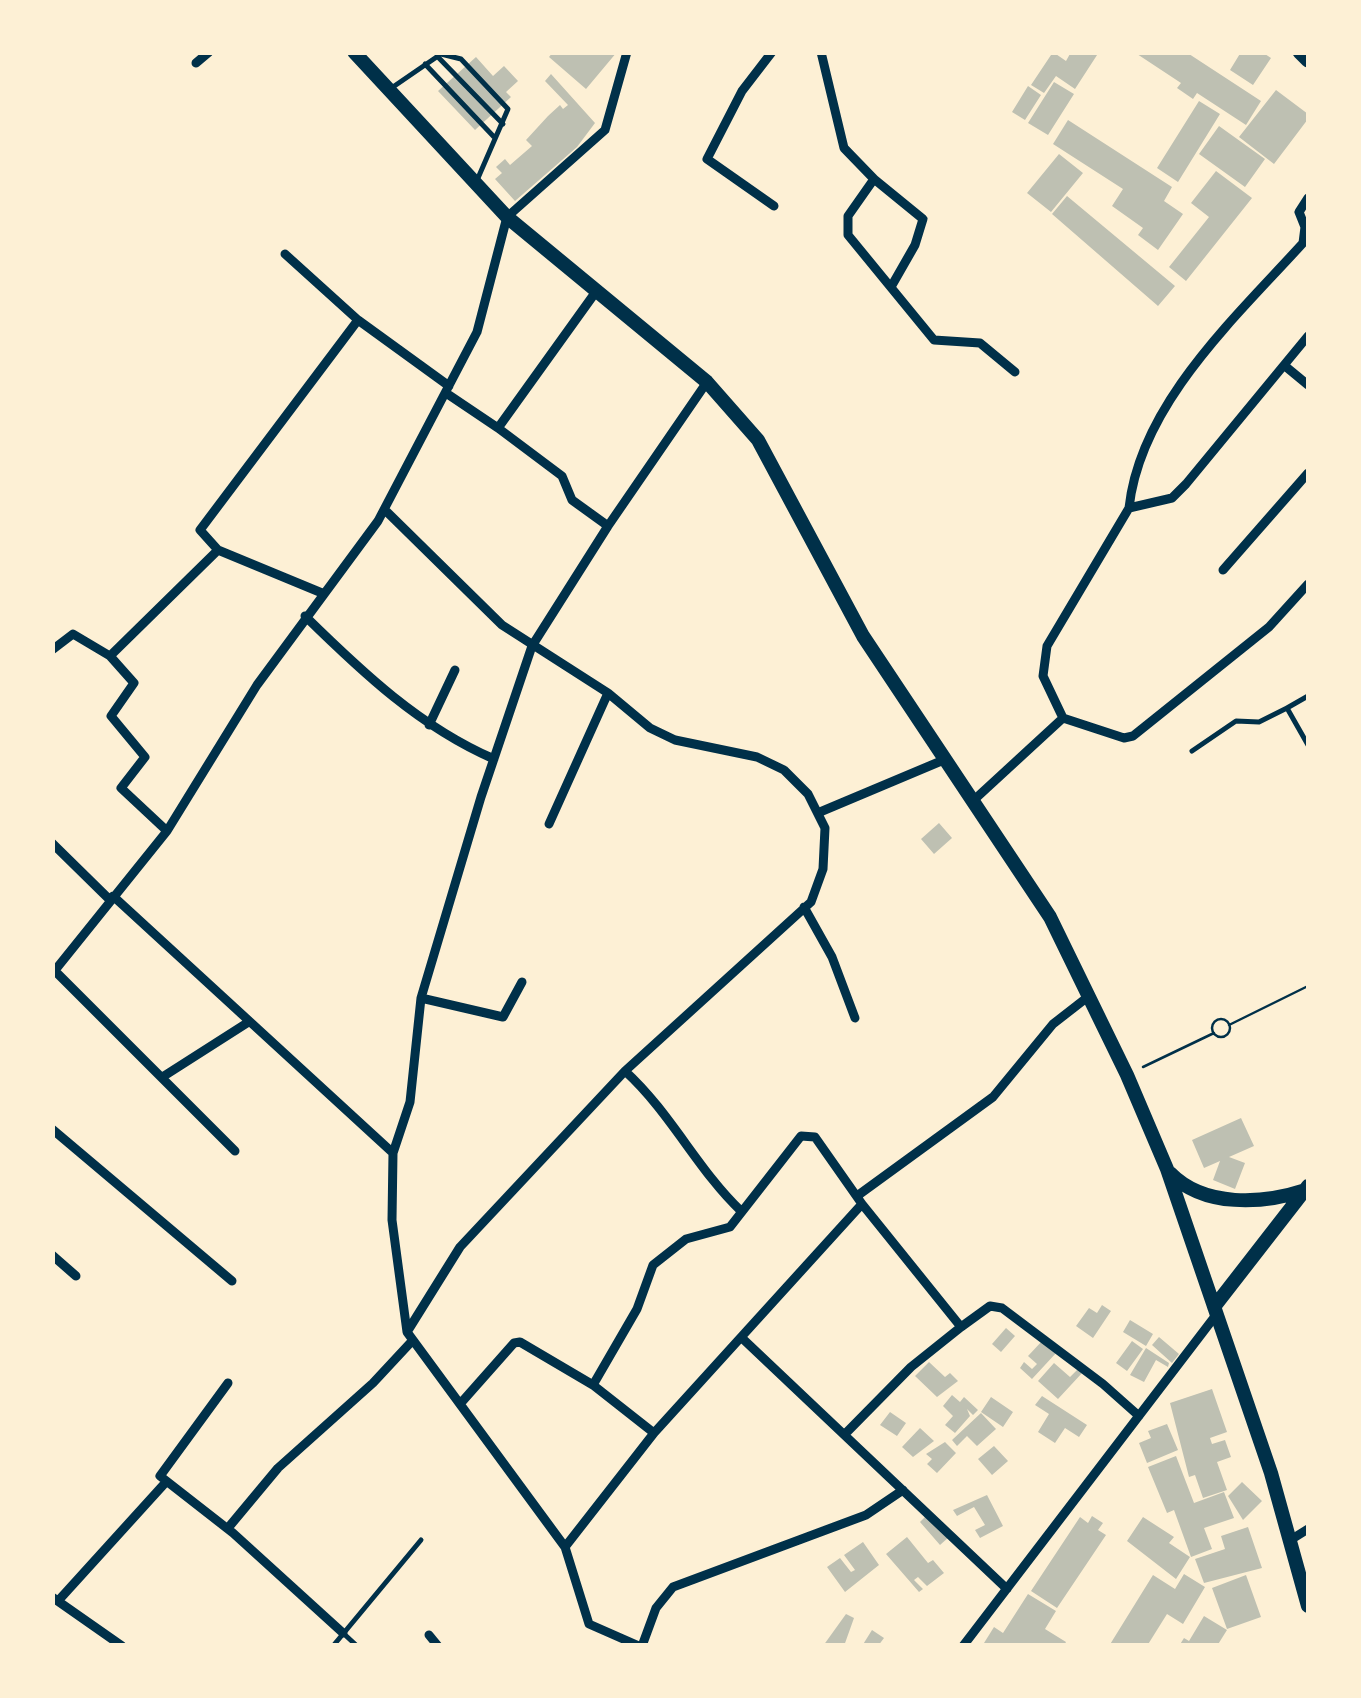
<!DOCTYPE html>
<html>
<head>
<meta charset="utf-8">
<style>
  body { margin:0 }
  #map { position:relative; width:1361px; height:1698px; overflow:hidden; background:#fdf0d5; font-family:Literata,serif }
  canvas { display:block }
  .frame { position:absolute; inset:0; border:55px solid #fdf0d5; pointer-events:none }
</style>
</head>
<body>
<div id="map">
<canvas width="1361" height="1698"></canvas>
<div class="frame"></div>
</div>
<script>
const ctx = document.querySelector('canvas').getContext('2d');
ctx.lineJoin = 'round';
function fillPath(path, color) { ctx.fillStyle = color; ctx.fill(path, 'evenodd'); }
function trace(path, color, width, dash) { ctx.strokeStyle = color; ctx.lineWidth = width; ctx.lineCap = dash ? 'butt' : 'round'; ctx.setLineDash(dash || []); ctx.stroke(path); }
fillPath(new Path2D(`
  M553,52H617L586,89L549,57Z
  M1053,52L1066,61L1071,52H1099L1075,89L1056,76L1044,93L1031,85Z
  M1134,52H1186L1261,101L1246,125L1197,93L1193,99L1177,88L1181,83Z
  M1241,52H1262L1271,58L1253,85L1230,70Z
  M476,57L493,76L504,66L518,81L506,92L511,97L475,130L438,91Z
  M551,74L595,123L577,147L515,201L495,179L502,173L496,167L505,159L510,165L532,146L526,140L548,116L560,105L563,109L568,105L545,81Z
  M1054,82L1074,94L1048,135L1028,123Z
  M1028,86L1041,95L1025,120L1012,112Z
  M1276,90L1308,114V119L1274,164L1239,137Z
  M1199,101L1220,114L1178,182L1157,168Z
  M1068,120L1172,187L1164,201L1183,214L1158,250L1138,235L1143,228L1112,206L1123,189L1053,144Z
  M1219,126L1265,159L1245,187L1199,154Z
  M1059,154L1083,173L1051,212L1027,193Z
  M1216,171L1252,198L1186,281L1169,267L1209,217L1191,203Z
  M1067,196L1175,286L1158,306L1052,214Z
  M939,823L952,838L934,854L921,839Z
  M1241,1118L1254,1146L1229,1157L1245,1163L1235,1189L1213,1180L1220,1161L1204,1168L1192,1140Z
  M1102,1305L1111,1311L1093,1338L1076,1326L1089,1308L1097,1313Z
  M1130,1320L1153,1334L1146,1346L1123,1332Z
  M1006,1328L1015,1336L1001,1352L992,1344Z
  M1159,1337L1179,1354L1172,1363L1152,1345Z
  M1043,1340L1057,1352L1032,1379L1020,1368L1024,1362L1032,1369L1037,1364L1028,1356Z
  M1132,1341L1143,1349L1127,1371L1116,1363Z
  M1146,1348L1169,1363L1168,1367L1156,1360L1144,1382L1130,1375Z
  M929,1362L945,1377L950,1373L958,1381L937,1397L915,1376Z
  M1054,1363L1070,1377L1079,1368L1083,1372L1058,1399L1038,1381Z
  M1212,1389L1227,1432L1210,1438L1212,1444L1225,1440L1231,1457L1217,1462L1227,1490L1203,1498L1195,1475L1189,1477L1170,1403Z
  M952,1395L960,1402L964,1397L978,1410L973,1415L967,1409L970,1416L955,1433L945,1425L953,1416L943,1406Z
  M1042,1396L1087,1425L1079,1437L1065,1428L1055,1443L1038,1432L1049,1414L1035,1405Z
  M991,1397L1013,1412L1003,1427L981,1412Z
  M890,1412L906,1423L897,1436L880,1425Z
  M981,1413L996,1429L977,1446L967,1436L957,1446L952,1440Z
  M1167,1424L1178,1450L1147,1463L1139,1443L1151,1438L1148,1431Z
  M920,1428L934,1441L913,1457L902,1447Z
  M945,1442L956,1453L937,1473L927,1464L932,1459L926,1454Z
  M994,1446L1008,1461L992,1475L978,1459Z
  M1176,1456L1194,1503L1224,1492L1234,1518L1204,1528L1212,1549L1191,1557L1174,1510L1167,1513L1148,1467Z
  M1242,1482L1262,1501L1243,1520L1228,1496Z
  M987,1495L1003,1526L980,1538L975,1530L985,1525L974,1507L957,1516L953,1510Z
  M928,1514L949,1537L940,1545L920,1522Z
  M1092,1516L1103,1523L1098,1530L1106,1535L1057,1608L1031,1591L1080,1517L1088,1523Z
  M1143,1517L1174,1537L1169,1543L1190,1557L1176,1579L1127,1541Z
  M1248,1527L1262,1568L1204,1583L1195,1559L1225,1549L1221,1536Z
  M907,1537L928,1563L933,1560L944,1573L927,1586L918,1577L914,1580L923,1589L919,1592L886,1554Z
  M863,1542L879,1565L845,1592L827,1567L840,1558L851,1572L855,1570L844,1555Z
  M1184,1574L1205,1587L1183,1624L1167,1614L1147,1646H1109L1153,1575L1175,1589Z
  M1246,1575L1261,1617L1227,1629L1212,1588Z
  M1028,1594L1056,1611L1045,1629L1066,1642L1064,1646L984,1643L994,1627L1003,1633Z
  M846,1614L854,1618L844,1646H823Z
  M1204,1616L1227,1630L1217,1646H1179L1184,1638L1189,1641Z
  M872,1630L884,1638L878,1646H862Z`), '#bec0b2');
trace(new Path2D(`
  M1212 1028a9 9 0 1 1 18 0a9 9 0 1 1-18 0Z
  M1229,1025L1308,986
  M1143,1067L1214,1033`), '#003049', 2.5);
trace(new Path2D(`
  M437,56L503,124
  M425,64L495,138
  M390,89L441,54L461,59L508,109L478,178
  M1308,696L1287,708L1308,745
  M1192,751L1236,721L1259,722L1287,708
  M343,1633L357,1646
  M333,1646L421,1540`), '#003049', 5);
trace(new Path2D(`
  M772,52L742,91L707,159L774,206
  M821,52L844,148L874,179L848,216V235L934,340L980,343L1015,372
  M196,63L209,52
  M874,179L923,219L915,245L891,287
  M285,254L358,320L449,386
  M595,293L498,428L562,476L572,500L608,526
  M1308,336L1186,484L1172,498L1129,508L1047,646L1043,676L1063,718L1124,738L1133,736L1269,627L1308,584
  M1285,366L1308,385
  M446,393L498,428
  M1129,508C1140,404 1236,317 1303,243L1305,227L1299,212L1308,198
  M385,510L502,625L608,693L650,728L675,740L757,757L784,770L808,794L825,828L823,869L811,902L625,1071L460,1247L407,1332L565,1547L589,1624L639,1646
  M1223,570L1308,473
  M322,593L218,550L200,530L358,320
  M305,616C362,672 420,727 494,759
  M52,650L73,634L110,656
  M429,725L455,670
  M975,799L1063,718
  M820,812L946,759
  M549,824L608,693
  M167,831L121,788L145,757L111,716L134,683L110,656L218,550
  M52,843L110,900
  M113,896L393,1153
  M804,907L832,957L855,1018
  M55,971L235,1151
  M52,974L167,831L257,685L378,521L477,332L507,217L605,130L627,52
  M421,998L503,1017L522,982
  M625,1071C671,1113 697,1169 741,1211
  M164,1076L247,1023
  M52,1129L232,1281
  M857,1196L993,1097L1053,1024L1089,996
  M52,1255L76,1276
  M407,1332L392,1220L393,1153L410,1102L421,998L481,797L532,646L608,526L707,382
  M743,1339L1007,1589
  M228,1383L160,1476L233,1533L343,1633
  M593,1385L637,1309L653,1265L686,1239L730,1227L801,1136L815,1137L862,1204
  M460,1404L514,1343L520,1342L593,1385L654,1433
  M847,1432L911,1367L961,1327
  M228,1528L278,1468L373,1383L413,1340
  M1292,1539L1308,1529
  M565,1547L654,1433L862,1204L961,1327L990,1306L1002,1308L1103,1384L1139,1416
  M52,1597L122,1646
  M58,1601L166,1482
  M429,1635L438,1646
  M642,1646L656,1608L673,1587L866,1515L903,1490
  M963,1646L1216,1315`), '#003049', 9);
trace(new Path2D(`
  M354,52L507,217L707,382L758,440L863,636L1050,917L1127,1075L1167,1169L1271,1473L1308,1606
  M1170,1173C1204,1208 1263,1204 1306,1190
  M1214,1307L1308,1186`), '#003049', 14);
trace(new Path2D(`
  M1300,52L1308,60`), '#003049', 15);
</script>
</body>
</html>
